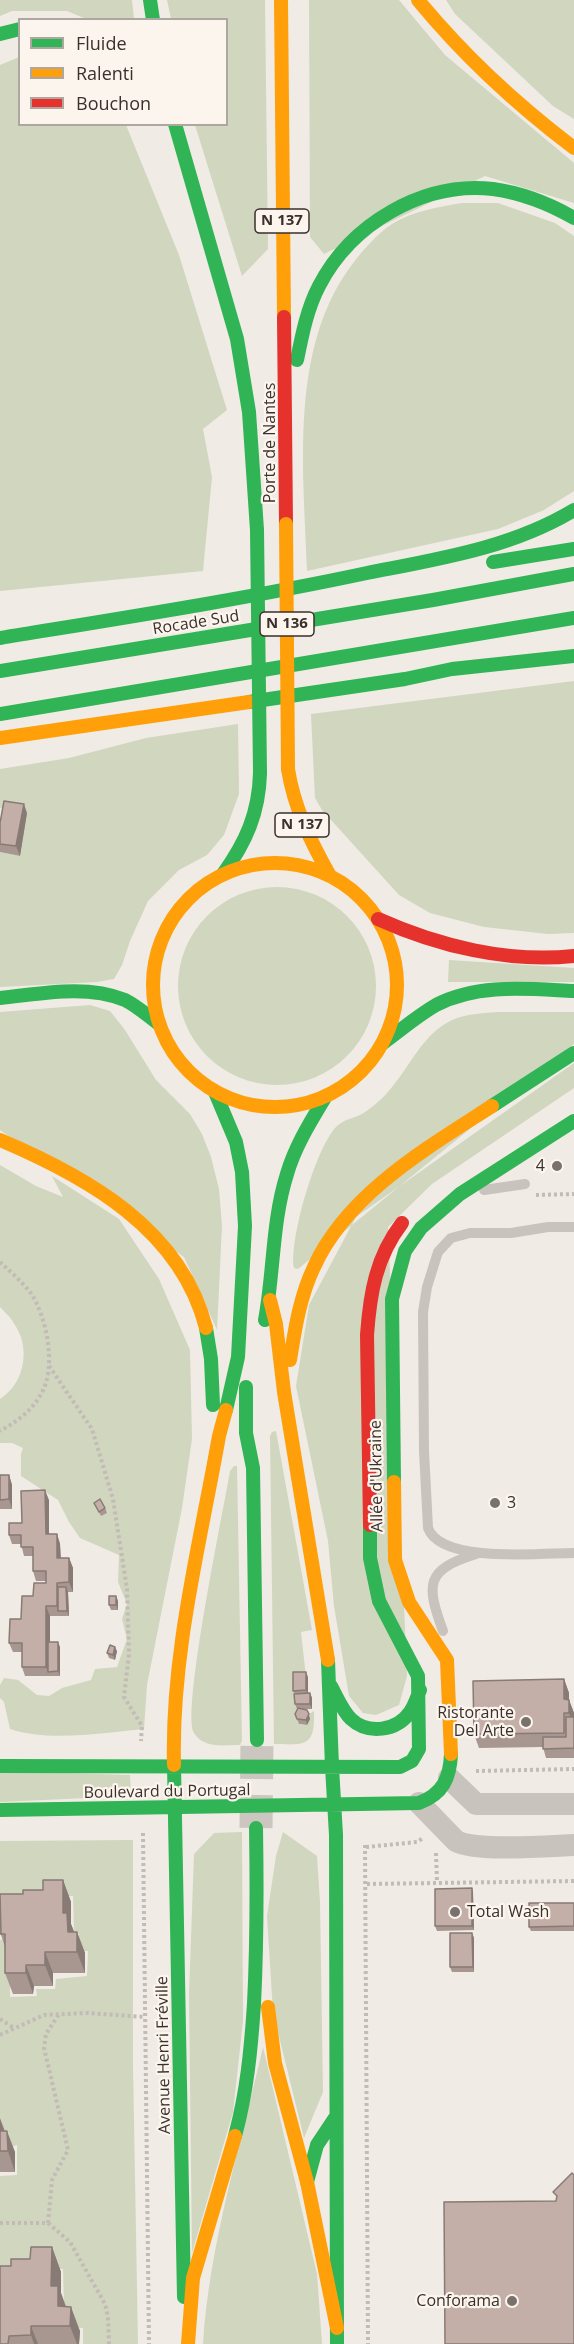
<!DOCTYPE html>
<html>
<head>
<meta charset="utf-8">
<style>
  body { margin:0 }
  #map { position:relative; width:574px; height:2344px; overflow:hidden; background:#f0ebe5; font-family:"Open Sans",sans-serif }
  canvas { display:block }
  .legend { position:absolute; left:18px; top:18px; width:210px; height:108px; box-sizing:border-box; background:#fbf5ee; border:2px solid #aea6a0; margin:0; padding:8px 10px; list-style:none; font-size:18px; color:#3b302b }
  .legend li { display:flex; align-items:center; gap:12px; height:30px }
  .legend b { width:30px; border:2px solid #aea6a0 }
</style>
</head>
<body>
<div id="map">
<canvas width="574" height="2344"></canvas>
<ul class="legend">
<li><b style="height:8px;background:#30b455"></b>Fluide</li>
<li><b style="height:8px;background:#ff9f0a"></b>Ralenti</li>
<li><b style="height:8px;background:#e5322d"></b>Bouchon</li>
</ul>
</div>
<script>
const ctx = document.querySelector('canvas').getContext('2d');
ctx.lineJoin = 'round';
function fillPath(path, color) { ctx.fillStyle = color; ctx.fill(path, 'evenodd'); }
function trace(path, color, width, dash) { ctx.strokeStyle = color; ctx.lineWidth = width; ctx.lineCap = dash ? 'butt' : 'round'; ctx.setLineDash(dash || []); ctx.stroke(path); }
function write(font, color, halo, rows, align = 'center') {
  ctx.font = font + ' "Open Sans",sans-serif'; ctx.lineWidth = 4.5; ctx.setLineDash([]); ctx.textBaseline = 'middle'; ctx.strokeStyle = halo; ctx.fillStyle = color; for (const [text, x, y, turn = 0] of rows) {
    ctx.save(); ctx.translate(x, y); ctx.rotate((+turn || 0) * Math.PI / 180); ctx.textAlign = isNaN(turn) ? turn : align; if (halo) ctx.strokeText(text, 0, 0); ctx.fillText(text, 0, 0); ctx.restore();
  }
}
fillPath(new Path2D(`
  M0,0H132L134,19H86L67,11H12L0,16Z
  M167,0H265L268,249L242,276L195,125L226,124V20L171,19Z
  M309,0H399L445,55L574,163V203L485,176L324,254L310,237Z
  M446,0H574V119L553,106L455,14Z
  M19,57L20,124L126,125L179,255L227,410L203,429L212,477L203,571L0,591V65Z
  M462,203H498L555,223L574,236V491L544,510L498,529L307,571C304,471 288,346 354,262C364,249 377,234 392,224C413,211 438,207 462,203Z
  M574,681V933L548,934L484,927L430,913L399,895L322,810L315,798L311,714Z
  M238,724L239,794L224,835L207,855L179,870L148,901L130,941L122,965L114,979L97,982L0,987V852L20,856L27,813L0,808V769L69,758L146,738Z
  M178 986a99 99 0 1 1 198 0a99 99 0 1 1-198 0Z
  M449,960L574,968V982H448Z
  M90,1005L110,1011L125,1030L156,1080L190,1114L202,1134L211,1157L219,1189L222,1226L217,1330L184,1257L0,1130V1012Z
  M497,1012H574V1044L298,1269L294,1268C289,1240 316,1146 337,1126C343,1120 354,1118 362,1114C370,1109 380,1101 386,1094C410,1069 422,1031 457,1018C469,1014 484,1013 497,1012Z
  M574,1063V1088L432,1184L388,1227L407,1676L399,1705L376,1715L363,1713L349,1696L334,1606L328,1541L296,1386L309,1305L356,1217Z
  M0,1165L36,1186L63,1197L52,1176L119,1219L159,1279L190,1350L192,1439L182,1508L147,1685L144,1729C103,1733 49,1742 10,1729L4,1702L0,1698V1685L4,1678L18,1680L37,1695L49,1696L62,1688L91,1680L95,1669L117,1667L127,1639L122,1619L127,1604L118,1582L119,1555L80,1538L69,1522L58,1500L21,1476V1454L23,1448L12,1443H0V1399C26,1382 31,1346 13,1322C10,1316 4,1312 0,1307Z
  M276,1431L312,1630L301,1632L306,1677L296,1699L298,1722L301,1725H307L310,1719L309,1714L314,1711C315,1747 306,1745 274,1744L270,1436L272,1432Z
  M234,1466H237L242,1741L240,1745C224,1745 204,1749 194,1733C181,1712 224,1508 230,1471Z
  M0,1771L130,1775L131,1796L0,1802Z
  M242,1832L243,2021L233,2112L192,2253L189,1994L194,1854L214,1833Z
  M283,1832L317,1856L320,1902L323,2092L304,2138L273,2012L267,1916L276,1856Z
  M133,1840V2066L138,2344H83V2328L70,2327L64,2307L63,2269L36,2268L0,2288V2176L17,2175V2145L9,2148L8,2130H0V1940L5,1939V1957L10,1958V1997L37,1996L36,1989H55L56,1979L87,1976L88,1951H79V1934L74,1931L73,1896L49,1897L0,1912V1841Z
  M263,2047L317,2274L322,2344H203C209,2246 241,2143 263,2047Z`), '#d1d6bf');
trace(new Path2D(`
  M256,1828L257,1740`), '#ccc6c0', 33, [33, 16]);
trace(new Path2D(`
  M536,1195L574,1194
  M0,1262C10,1271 21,1281 30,1292C47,1316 57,1368 41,1394C32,1411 16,1422 0,1431
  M49,1366L92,1429L113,1499L127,1589L129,1654L124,1697L142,1726L141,1741
  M476,1771L574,1769
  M143,1833L149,2344
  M365,1845L368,2344
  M366,1847L417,1842L423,1838
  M436,1853L437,1882
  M367,1884L574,1881
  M0,2019L14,2028
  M0,2035L44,2015L87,2013L145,2017
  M0,2223H48L70,2242L105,2304L108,2317L109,2344
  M48,2223L52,2180L68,2150L44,2048L46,2034L59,2014`), '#c2bbb6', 4, [3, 3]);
trace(new Path2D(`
  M484,1190L525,1184
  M574,1227H548L511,1233H470L451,1238L438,1252L427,1287L423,1312L424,1451L428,1528C441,1564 542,1553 574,1553
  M443,1631C426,1584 425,1570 476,1554`), '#c9c3be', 10);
trace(new Path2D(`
  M449,1778L476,1804H574
  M419,1803L456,1841C476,1852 548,1846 574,1845`), '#c9c3be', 22);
trace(new Path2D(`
  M150,0L153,20
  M0,34L20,29
  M175,124L237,339L249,412L257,530
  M297,360C302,335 307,309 319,286C351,224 423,181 493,189C522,193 548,203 574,218
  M493,562L574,549
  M0,638C122,618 245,599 367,573C438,559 511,548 574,510
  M0,671L433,600L574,574
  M249,702L405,679L452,669L574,656
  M0,714L574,618
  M223,874C246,842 259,813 260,773
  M0,998C40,994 86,984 125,1000C137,1006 148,1016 159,1024
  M383,1043C401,1030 417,1016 436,1005C478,983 529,989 574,991
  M215,1092L236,1142L242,1172L245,1226L238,1357L226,1410
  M492,1106L574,1053
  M265,1320C274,1272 272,1221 287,1174C295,1146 311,1121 326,1096
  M206,1328L211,1359L213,1405
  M246,1387V1433L253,1468L257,1740
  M394,1482L392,1299L405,1251L421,1228L460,1194L574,1121
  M328,1660L332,1767
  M331,1686C337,1697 342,1710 351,1719C368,1735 397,1731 410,1712C415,1705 417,1697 420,1690
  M174,1765L184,2297
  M0,1766L400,1767L412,1761L419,1749L418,1676L379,1601L370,1558V1525
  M332,1767L336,1835L337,2344
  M0,1810L419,1803C443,1794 450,1778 451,1754
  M235,2136C247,2092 251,2049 254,2004C257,1945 257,1887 256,1828
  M307,2182L317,2145L335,2118`), '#30b455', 14);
trace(new Path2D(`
  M281,0L284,317
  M418,0C464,56 516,104 574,148
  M0,738L249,702
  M288,769C294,808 311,842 330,876
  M153 985a122 122 0 1 1 244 0a122 122 0 1 1-244 0Z
  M0,1140C87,1177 181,1229 206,1328
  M270,1300L276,1324L284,1392L328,1660
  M290,1360C295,1329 300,1296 314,1267C347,1194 427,1148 492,1106
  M394,1482L395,1560L409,1602L447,1660L451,1754
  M174,1765C171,1655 200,1544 219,1436L226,1410
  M268,2007L275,2063L307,2182L337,2328
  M188,2344L193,2278L235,2136`), '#ff9f0a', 14);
trace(new Path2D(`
  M284,317L286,524
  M378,919C438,946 508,963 574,956
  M370,1525L367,1335C370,1293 376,1257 402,1223`), '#e5322d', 14);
trace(new Path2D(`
  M257,530L260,773`), '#30b455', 14);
trace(new Path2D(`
  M286,524L288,769`), '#ff9f0a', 14);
fillPath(new Path2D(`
  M27,813L20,856L0,852V823Z
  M0,1475H9L12,1485V1509H0V1514Z
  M49,1500V1534H57L60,1544L61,1558H69L73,1568V1592H68L69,1616H50V1642L60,1647V1676H25L22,1667V1652H13L9,1643L33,1596L46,1583V1581H36L33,1571V1556H24L21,1544H12L9,1535Z
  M94,1503L105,1508L107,1513L101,1516Z
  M116,1596L118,1601V1610H111L109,1605Z
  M117,1651L115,1660L109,1658L107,1653Z
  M308,1677V1694L310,1693L312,1698V1709H303L309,1714L310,1719L307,1725L299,1724L295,1714L298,1709H297L295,1704V1694L293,1691Z
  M564,1679L569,1693V1700L574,1713V1758H546L543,1747L479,1748L474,1734Z
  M63,1880L71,1902V1924L74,1932H77L85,1953V1973H53V1986H34L33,1994H13L5,1973V1947L1,1935H0V1894H23L43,1890Z
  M472,1888L473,1893L474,1930L437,1931L435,1926Z
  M574,1903V1931H531L529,1927Z
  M472,1933L474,1938V1972H452L450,1967Z
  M0,2118L5,2131L15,2152V2172H0Z
  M52,2247L61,2272V2293L66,2306L80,2331L79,2344H0L11,2266L30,2259Z`), '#a89690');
fillPath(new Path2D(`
  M24,804L27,813L20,856L16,846Z
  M9,1475L12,1485V1509L9,1499Z
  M45,1490L49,1500V1544L46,1534Z
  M57,1534L60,1544L61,1568L57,1558Z
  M69,1558L73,1568V1592L69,1582Z
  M57,1583L60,1592L58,1611L57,1606Z
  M66,1587L68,1592L69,1616L67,1611Z
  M116,1596L118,1601V1610L116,1605Z
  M46,1606L50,1616V1672H48L46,1667Z
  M58,1642L60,1647V1676L58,1671Z
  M115,1647L117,1651L115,1660L113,1655Z
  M306,1672L308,1677V1695L306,1690Z
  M564,1679L569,1693V1713L564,1699Z
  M310,1693L312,1698V1709L310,1704Z
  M569,1700L574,1713V1726L569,1713Z
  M307,1710L310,1719L307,1725L306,1720Z
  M63,1880L71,1902V1924L75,1934V1953L68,1932L63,1913Z
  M472,1888L473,1893L474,1930L472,1926Z
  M77,1932L85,1953V1973L77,1952Z
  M472,1933L474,1938V1972L473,1967Z
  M45,1952L53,1973V1986L45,1965Z
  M26,1965L34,1986L33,1994L26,1973Z
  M0,2119L5,2133V2153L0,2138Z
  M7,2131L15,2152V2172L8,2151Z
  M52,2247L61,2272V2293L67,2311L65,2326L51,2286Z
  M71,2307L80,2331L79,2344H77L70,2326Z
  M31,2326L38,2344H34L31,2335Z`), '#887a75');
const building = new Path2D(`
  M4,801L24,804L16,846L0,844V823Z
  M0,1475H9V1499L0,1500Z
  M45,1490L46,1534H57V1558H69V1582L57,1583V1606H46V1667H22V1643H9L10,1619H21L22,1596H33L34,1583H46V1571H33V1547H21V1535H9V1523H22L21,1491Z
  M100,1499L105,1508L99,1512L94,1503Z
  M58,1587H66L67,1611H58Z
  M109,1596H116V1605H109Z
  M48,1642H58V1671L48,1672Z
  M110,1645L115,1647L113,1655L107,1653Z
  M293,1672H306V1690L293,1691Z
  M564,1679V1699L569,1700V1713H564V1733L474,1734L473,1681Z
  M310,1693V1704H295L294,1694Z
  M298,1708L307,1710L309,1714L306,1720L297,1719L295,1714Z
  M566,1717H574V1748L543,1749V1737H566Z
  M43,1880H63V1913H67L68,1932H77V1952H45V1965H26V1973H5V1934H1L0,1894H23V1890H43Z
  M472,1888V1926H435V1889Z
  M529,1903H574V1926L529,1927Z
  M450,1933H472L473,1967H450Z
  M0,2131H7L8,2151H0Z
  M572,2173L574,2175V2344H445L444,2202L556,2201L557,2196L553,2192Z
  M31,2247H52L51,2286H58V2306L71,2307L70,2326H31V2335L9,2336L8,2344H0V2266H11V2259H30Z`);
fillPath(building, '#c3afa7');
trace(building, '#887a75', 1.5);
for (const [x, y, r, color] of [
  [557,1166,6,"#7a716c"],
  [495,1503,6,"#7a716c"],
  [526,1722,6,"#7a716c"],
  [455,1912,6,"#7a716c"],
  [512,2301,6,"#7a716c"]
]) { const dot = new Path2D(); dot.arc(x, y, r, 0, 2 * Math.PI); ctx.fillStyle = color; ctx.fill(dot); trace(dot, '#fbf5ee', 2); }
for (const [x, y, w] of [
  [282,221,54],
  [287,624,54],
  [302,825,54]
]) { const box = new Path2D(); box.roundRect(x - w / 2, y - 12, w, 24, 4.5); ctx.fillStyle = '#fbf5ee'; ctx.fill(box); trace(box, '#3b302b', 1.5); }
write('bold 15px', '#3b302b', null, [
  ["N 137",282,221],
  ["N 136",287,624],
  ["N 137",302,825]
]);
write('16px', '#3b302b', '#fbf5ee', [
  ["Porte de Nantes",270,443,-90],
  ["Rocade Sud",196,623,-9],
  ["Allée d'Ukraine",377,1476,-91],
  ["Boulevard du Portugal",167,1792,-1],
  ["Avenue Henri Fréville",164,2055,-91]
]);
write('16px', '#3b302b', '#fbf5ee', [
  ["4",545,1166],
  ["3",507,1503,"left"],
  ["Ristorante",514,1713],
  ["Del Arte",514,1731],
  ["Total Wash",467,1912,"left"],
  ["Conforama",500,2301]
], 'right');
</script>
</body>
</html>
